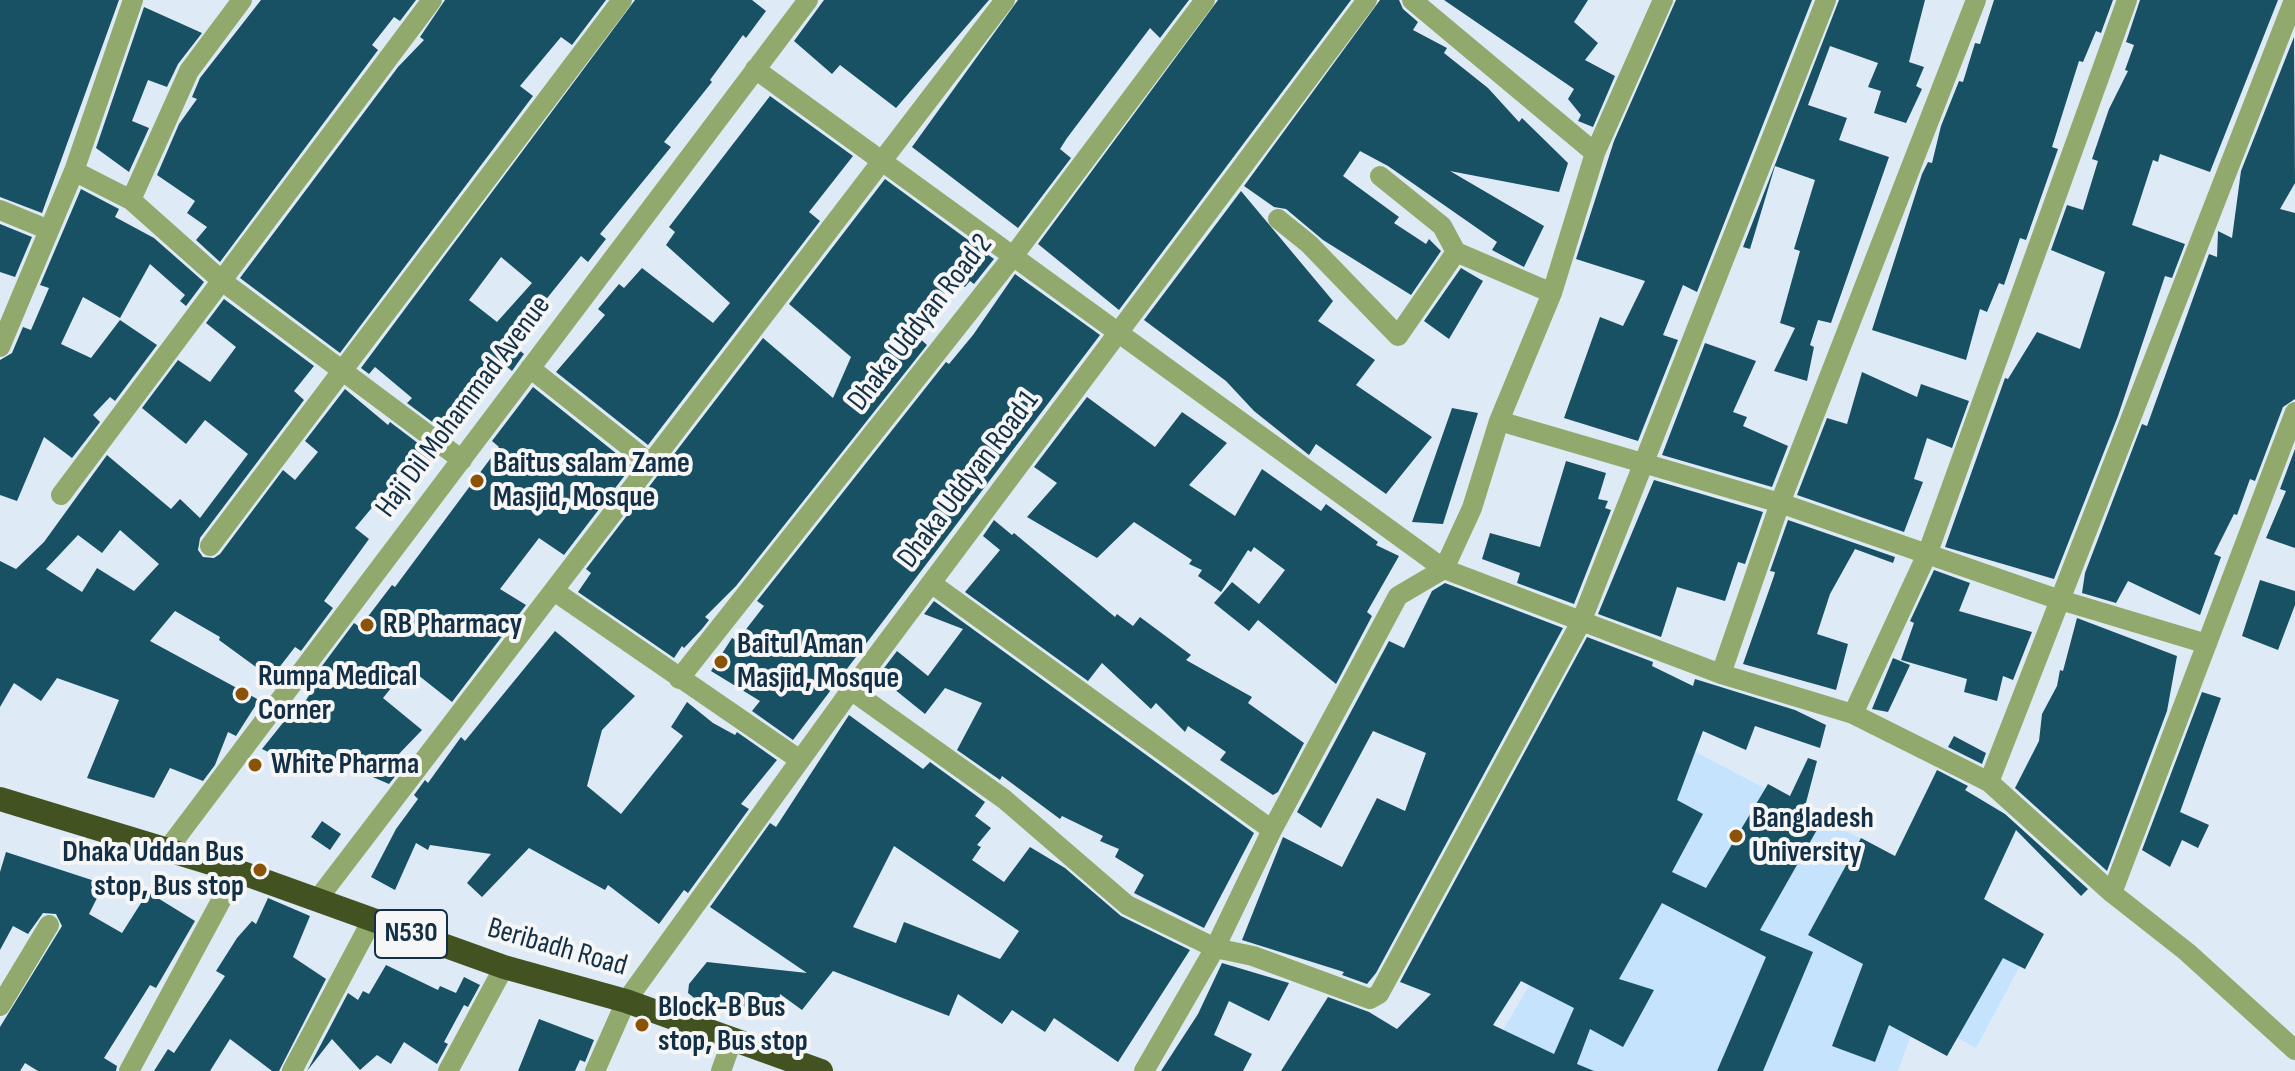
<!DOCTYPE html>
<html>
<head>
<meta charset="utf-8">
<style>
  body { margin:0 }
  canvas { display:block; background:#deebf7 }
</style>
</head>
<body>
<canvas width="2295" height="1071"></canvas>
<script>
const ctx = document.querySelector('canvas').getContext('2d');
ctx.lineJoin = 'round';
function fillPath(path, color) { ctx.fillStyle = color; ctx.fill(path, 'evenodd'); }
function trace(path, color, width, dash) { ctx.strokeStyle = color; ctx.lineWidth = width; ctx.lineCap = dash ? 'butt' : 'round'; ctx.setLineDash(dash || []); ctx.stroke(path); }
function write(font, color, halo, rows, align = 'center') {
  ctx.font = font + ' "Sofia Sans Condensed",sans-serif'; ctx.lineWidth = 8; ctx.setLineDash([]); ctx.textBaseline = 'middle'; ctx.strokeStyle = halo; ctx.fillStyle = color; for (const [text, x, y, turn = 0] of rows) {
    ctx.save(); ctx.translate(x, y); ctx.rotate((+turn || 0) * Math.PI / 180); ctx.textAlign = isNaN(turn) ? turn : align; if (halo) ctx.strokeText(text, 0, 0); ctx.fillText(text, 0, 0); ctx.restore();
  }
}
fillPath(new Path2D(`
  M1673,740L2038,932L1976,1048L1918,1016L1898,1071H1479Z`), '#c6e3fd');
fillPath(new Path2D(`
  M0,0H119L42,213L0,197Z
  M261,0H416L400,21L394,17L372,45L378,50L220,262L196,240L207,227L187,213L195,201L157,175L179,124L197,99L192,97L200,78Z
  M445,0H606L572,45L561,37L520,86L533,96L340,353L240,278L398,67L424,40L420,37Z
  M635,0H752L766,11L746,38L743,35L710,80L712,82L664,142L671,147L600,234L606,239L588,262L581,256L544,302L547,304L517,337L513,345L524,354L512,371L500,361L462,411L467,416L451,436L407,403L412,398L375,367L369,374L361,368ZM501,257L532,283L497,322L469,300Z
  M824,0H989L896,108L840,65L832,74L794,41Z
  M1018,0H1189L1160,38L1150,28L1067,138L1060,149L1071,158L1018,228L912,147Z
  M1218,0H1351L1119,310L1038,244Z
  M1380,0H1399L1403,9L1418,22L1413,30L1447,48L1444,53L1488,88L1519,122L1522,118L1568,163L1559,192L1450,171L1544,226L1524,267L1492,250L1497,242L1388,166L1360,151L1343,176L1399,217L1394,223L1426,244L1429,239L1441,251L1411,295L1323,240L1286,209L1274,207L1244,186Z
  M1444,0H1588L1574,22L1598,43L1585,60L1615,76L1593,127L1578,121L1581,115L1568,99L1574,89Z
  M1676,0H1812L1697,292L1683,285L1663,335L1678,340L1638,441L1564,418L1600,317L1623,326L1645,281L1576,259L1614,141Z
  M1839,0H1925L1909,62L1924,67L1916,86L1922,89L1906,123L1874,113L1881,91L1868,87L1878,63L1830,46L1808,105L1847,118L1839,140L1889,157L1831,323L1818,320L1810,345L1814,347L1807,381L1774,371L1795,328L1780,323L1800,251L1794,249L1815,180L1775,166L1750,249L1743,247Z
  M1994,0H2113L2101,33L2096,31L2083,62L2079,61L2052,147L2058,149L2026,240L2020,238L2004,285L1999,283L1987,312L1980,309L1966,360L1872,330L1922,174L1928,162L1932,163L1941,126L1959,81L1963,82L1975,43L1980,44Z
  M2140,0H2278L2210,172L2160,154L2158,162L2153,160L2132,225L2185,244L2172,278L2165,276L2118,416L2054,579L1945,547L2005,378L2008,379L2037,332L2080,349L2105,272L2051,250L2067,205L2083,210L2098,161L2092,159L2109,109L2128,71L2125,70L2134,45L2126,42Z
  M144,7L202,33L178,64L167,87L148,80L132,121L149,128L129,172L96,148Z
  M2294,37L2295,183L2280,209L2295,213V399L2283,407L2255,481L2250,479L2237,515L2234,514L2214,554L2221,557L2200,615L2128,581L2116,603L2082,593L2085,573L2142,424L2147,426L2209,254L2217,257L2218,231L2232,238L2241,171Z
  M770,96L853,156L809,212L820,221L648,445L556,372L605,315L598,309L619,284L624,288L642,268L713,323L730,303L666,245L675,232L669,227Z
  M885,179L994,259L974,284L970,281L965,287L956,280L926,315L931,319L917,336L927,345L736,586L705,617L709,620L702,629L684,648L682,646L674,658L578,592L591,573L586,569L763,338L833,398L851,357L789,304Z
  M81,189L119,209L115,217L154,238L204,282L186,306L180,301L185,295L150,264L120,318L83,297L61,344L91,358L120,320L157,345L115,401L110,397L93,415L100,422L72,458L44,437L17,501L0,495V360L12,353L23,327L31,330L49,288L40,285Z
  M1241,191L1333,301L1318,321L1375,360L1356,385L1432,437L1386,494L1316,444L1309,455L1254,411L1226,381L1144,320Z
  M0,224L32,237L15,277L0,272Z
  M1461,268L1483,281L1449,339L1424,321Z
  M1015,274L1100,335L793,740L752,711L760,701L711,671L732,638L737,641L764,606L757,601L946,362L949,364L973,335Z
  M224,299L314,366L294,391L304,400L200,538L198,550L203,557L214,558L220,554L283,470L295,480L318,452L305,441L345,389L388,425L390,422L435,456L413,484L400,474L355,528L369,539L324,601L333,608L301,651L295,647L271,678L219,640L220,637L175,611L150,641L259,700L236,736L228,732L215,765L203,781L170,768L154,798L87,778L119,700L57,678L41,701L14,683L0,707V561L16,569L44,542L107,455L171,509L180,499L200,518L248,454L205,420L186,444L142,408L178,360L210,382L236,347L206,323ZM120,530L159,564L134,591L97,568L82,592L46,569L78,535L102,553Z
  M1705,343L1756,361L1733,412L1747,417L1743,426L1788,446L1772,487L1662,455Z
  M1862,372L1917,397L1921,384L1969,401L1952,448L1927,438L1914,479L1923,482L1904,532L1797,495L1827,418L1847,424Z
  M533,387L632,466L564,555L539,538L500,589L526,605L452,702L408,667L383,698L422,730L396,757L405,764L389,784L326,757L310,772L262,749L286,719L291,723L294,719L298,721L308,706L304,703L326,670L322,666L354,623L360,627L392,585L395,587L499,447L492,441Z
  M1087,397L1155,447L1182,412L1227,443L1189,485L1235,516L1262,469L1321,511L1326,504L1378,542L1376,545L1399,556L1367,612L1372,616L1336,684L1258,620L1249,631L1214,603L1232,582L1259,604L1285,570L1254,547L1251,552L1248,550L1221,592L1198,576L1202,570L1189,564L1192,560L1134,522L1097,558L1027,517L1057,483L1034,467Z
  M1452,408L1478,413L1443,524L1412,522Z
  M2295,449V548L2266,538L2286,491L2280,489Z
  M1566,461L1606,473L1598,499L1608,501L1605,508L1611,510L1574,604L1517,583L1520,573L1482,559L1490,533L1540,547Z
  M1654,480L1763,512L1745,564L1738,562L1725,601L1677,587L1661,637L1598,614Z
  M994,520L1012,535L1014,533L1115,617L1117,614L1133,626L1140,617L1191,655L1186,660L1252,697L1248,703L1304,743L1278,792L1273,795L1220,760L1226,752L1188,726L1185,732L1156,703L1151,709L1102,663L1088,681L965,592L1000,550L983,536Z
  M1788,520L1895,557L1893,563L1855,549L1830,594L1817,634L1848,644L1836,690L1743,664L1774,576L1775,572L1770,571Z
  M1934,570L1970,583L1959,611L2032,632L2013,680L2003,676L1997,701L1964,692L1967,679L1901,660L1914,623L1910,621Z
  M2260,580L2295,591V605L2278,650L2242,636Z
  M1445,583L1563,628L1376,973L1367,984L1342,975L1344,972L1242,940L1283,837L1342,867L1377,798L1405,811L1426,753L1373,731L1321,828L1297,812L1389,641L1404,648L1432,591Z
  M934,601L1254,833L1204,928L1134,893L1144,875L1115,857L1119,849L1100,841L1103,836L1062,816L1060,819L1002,776L1000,780L957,750L982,703L945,688L925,714L878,676L897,651L928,676L963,629L924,614Z
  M2077,618L2177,656L2167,711L2107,871L2015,788L2039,741L2042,714L2057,686L2060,670L2063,671Z
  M555,631L635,696L602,730L587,786L621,814L683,736L671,727L687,702L713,723L735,735L737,732L777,760L741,804L749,809L688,893L684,890L659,924L608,885L605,890L529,848L482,897L467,883L491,854L430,845L428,850L416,843L395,890L371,877L396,829L418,799L414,795L425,780L428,783L461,737L465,741Z
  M1587,637L1653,662L1652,666L1693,686L1695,679L1795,710L1826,725L1820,748L1755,726L1746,750L1703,731L1677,800L1703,814L1672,872L1706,888L1768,784L1790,796L1808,758L1817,761L1803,814L1822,821L1760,930L1813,952L1763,1071H1717L1766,957L1662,903L1619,979L1654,990L1623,1047L1590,1029L1577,1064L1594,1071H1281L1328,997L1369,1012L1397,1029L1431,994L1400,982ZM1521,981L1574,1008L1554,1054L1493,1025Z
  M1893,658L1910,665L1888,712L1872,709Z
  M2202,692L2221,698L2180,812L2209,825L2198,848L2182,840L2170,867L2142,850Z
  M849,715L923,769L930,762L985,802L975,816L991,828L977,845L981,847L972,860L1004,882L1030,847L1065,868L1121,916L1190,950L1118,1062L1054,1018L1045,1032L1012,1010L1002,1024L958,994L949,1016L833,971L802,1010L780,994L777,1016L708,1009L688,993L689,984L707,962L807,973L710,907L770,823L776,827ZM894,846L1019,931L1000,959L904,922L896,943L853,927Z
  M1954,736L1986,753L1982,764L1948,747Z
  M1937,770L1968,786L1965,790L2005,814L2088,889L2081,896L2016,830L1984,899L2044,934L2025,969L2003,958L1947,1056L1889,1025L1875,1062L1832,1046L1863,964L1808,935L1861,838L1895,856Z
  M322,821L341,834L330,850L311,837Z
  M6,852L104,884L89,914L122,933L148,892L195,921L156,988L150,985L104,1058L117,1066L116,1071H38L25,1063L20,1071H0V1027L62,926L56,914L43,913L28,934L13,926L0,950V872Z
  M268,898L310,916L293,957L326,979L279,1071H272L230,1039L210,1071H154L168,1049L174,1053L225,976L216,971L237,938L252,921L256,924Z
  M1222,963L1289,983L1269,1021L1229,1001L1214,1035L1252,1054L1243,1071H1161L1198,1014Z
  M386,965L438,990L440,986L456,993L464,977L480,985L468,1007L464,1005L444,1042L448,1044L437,1064L404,1042L391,1064L377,1055L360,1070L332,1039L307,1071L348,993L358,1000L363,991L369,994Z
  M539,1019L594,1040L585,1062L580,1060L575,1071H518Z`), '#185164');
trace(new Path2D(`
  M1412,0L1595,153
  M755,69L1444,569L1721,674L1853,714L1989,782L2112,893L2295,412
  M74,171L131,200L222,281L462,460
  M1380,176L1442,226L1456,252L1552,293
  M131,200L189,71L242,0
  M0,210L49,230
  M1278,219L1309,244L1398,336L1456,252
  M0,347L74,171L133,0
  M530,368L651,464
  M1499,421L1780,503L2057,599L2207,644
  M61,495L432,0
  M210,546L622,0
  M931,583L1272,830
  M554,591L800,760
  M1721,674L1780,503L1976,0
  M679,679L1014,255L1205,0
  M851,690L1004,799L1127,905L1215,948L1253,956L1370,999L1379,994L1581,622L1826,0
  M1853,714L1928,552L2127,0
  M1989,782L2294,0
  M167,850L808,0
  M2112,893L2187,952L2295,1050
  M317,900L1005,0
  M0,1006L49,925
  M129,1071L237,871
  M292,1071L372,920
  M448,1071L504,967
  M595,1071L626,1001L851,690L1367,0
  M721,1071L733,1038
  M1144,1071L1215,948L1272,830L1398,596L1444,569L1472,508L1499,421L1552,293L1595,153L1663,0`), '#91a96c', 20);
trace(new Path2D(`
  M0,799L237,871L504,967L626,1001L821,1071`), '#425321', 24);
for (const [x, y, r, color] of [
  [477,481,8,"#8b5307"],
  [367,625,8,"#8b5307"],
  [721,662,8,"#8b5307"],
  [242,694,8,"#8b5307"],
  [255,765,8,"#8b5307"],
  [1736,836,8,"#8b5307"],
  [260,870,8,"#8b5307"],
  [642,1025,8,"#8b5307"]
]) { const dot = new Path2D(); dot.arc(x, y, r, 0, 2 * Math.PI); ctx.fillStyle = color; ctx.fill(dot); trace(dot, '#f6f6f6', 3); }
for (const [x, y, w] of [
  [411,934,72]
]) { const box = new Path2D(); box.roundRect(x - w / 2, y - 24, w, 48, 6); ctx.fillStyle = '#f6f6f6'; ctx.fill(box); trace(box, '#122f46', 2); }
write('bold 28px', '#122f46', null, [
  ["N530",411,934]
]);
write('30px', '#122f46', '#f6f6f6', [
  ["Dhaka Uddyan Road 2",921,323,-52],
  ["Haji Dil Mohammad Avenue",464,407,-53],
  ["Dhaka Uddyan Road 1",969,480,-53],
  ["Beribadh Road",557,948,16]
]);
write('bold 30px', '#122f46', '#f6f6f6', [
  ["Baitus salam Zame",493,464],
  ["Masjid, Mosque",493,498],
  ["RB Pharmacy",383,625],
  ["Baitul Aman",737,645],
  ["Masjid, Mosque",737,679],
  ["Rumpa Medical",258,677],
  ["Corner",258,711],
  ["White Pharma",271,765],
  ["Bangladesh",1752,819],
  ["University",1752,853],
  ["Dhaka Uddan Bus",244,853,"right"],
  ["stop, Bus stop",244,887,"right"],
  ["Block-B Bus",658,1008],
  ["stop, Bus stop",658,1042]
], 'left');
</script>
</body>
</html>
